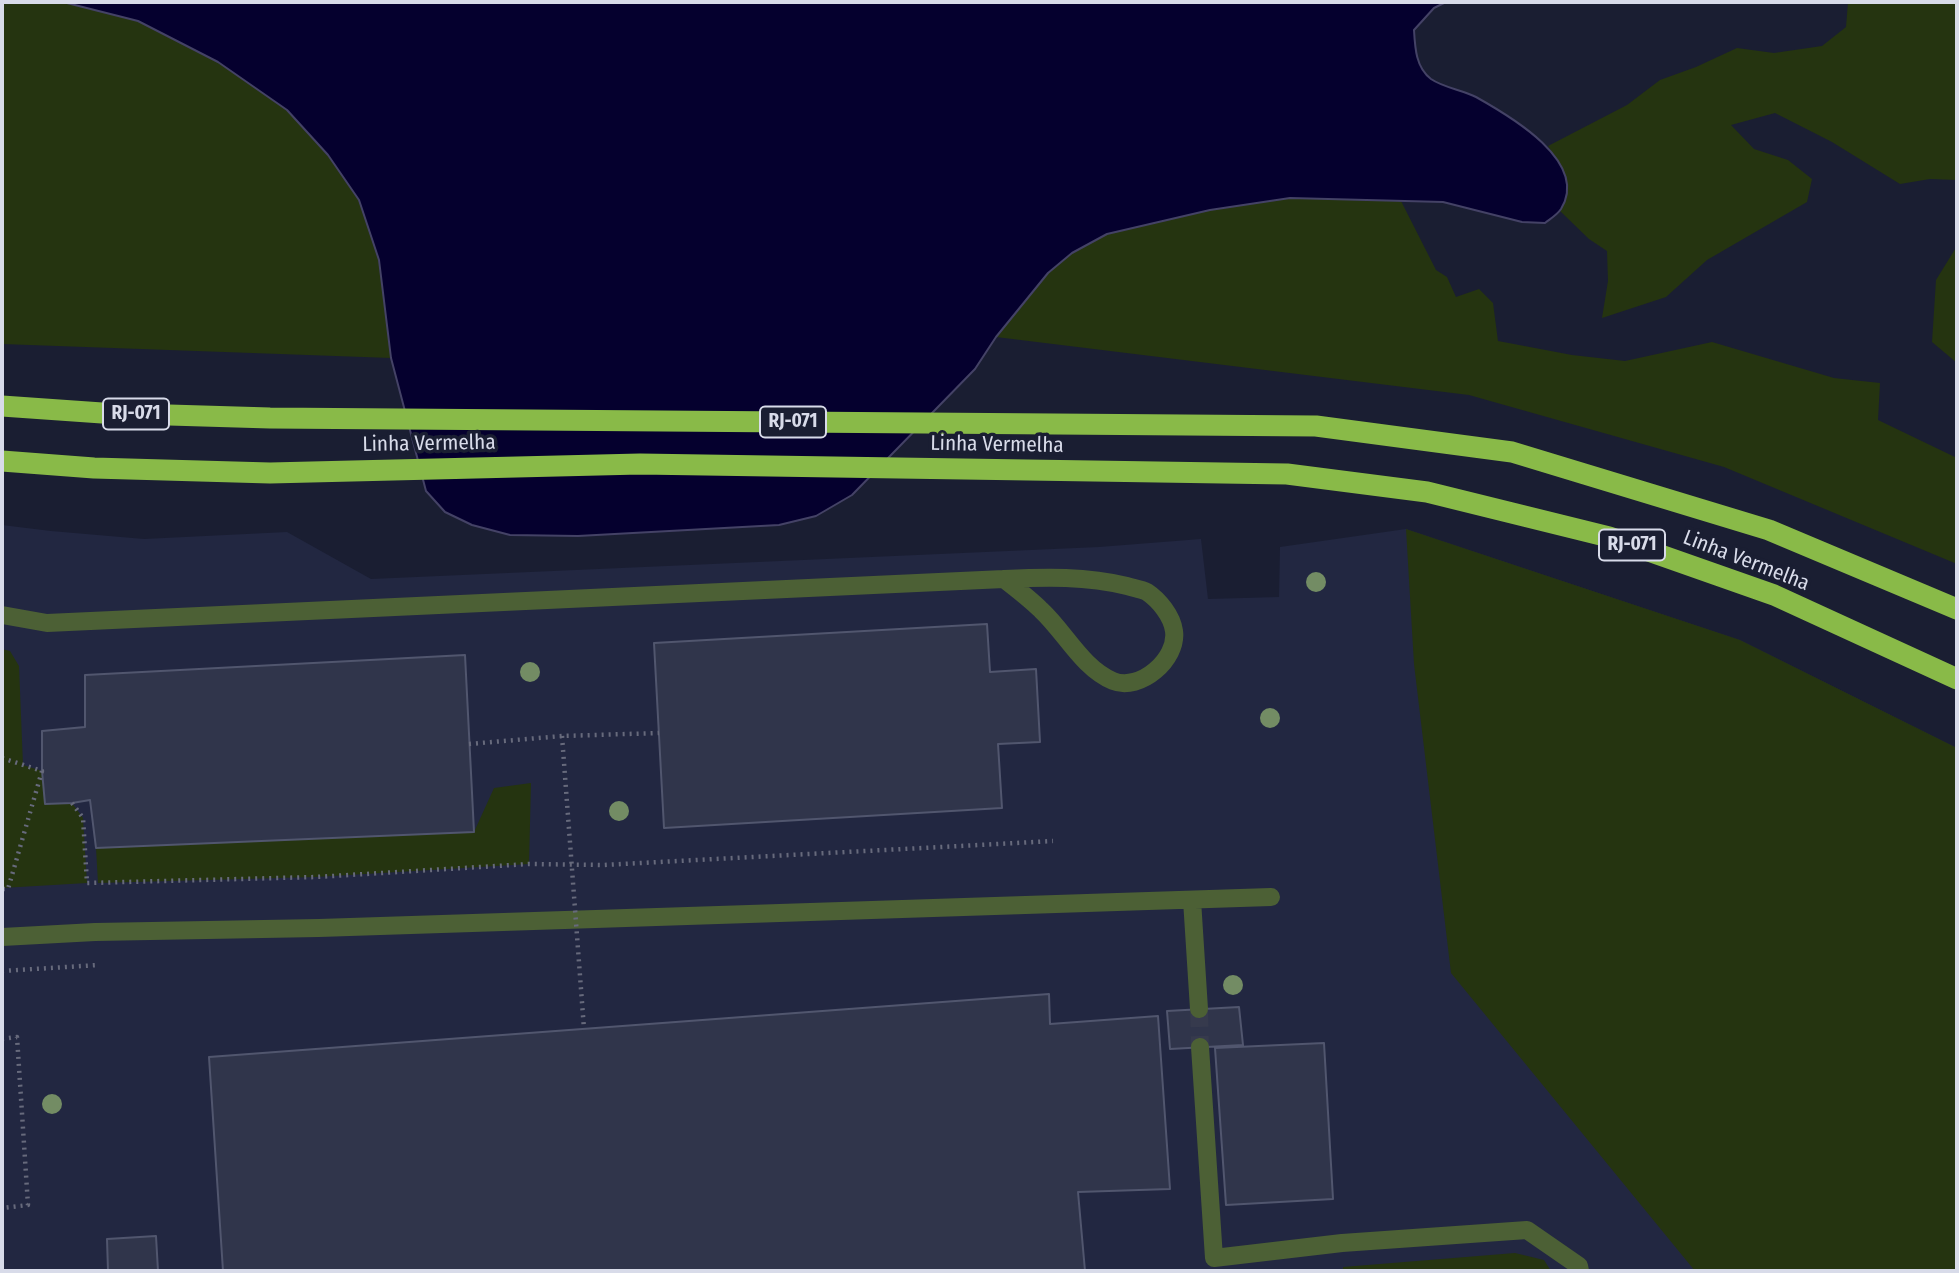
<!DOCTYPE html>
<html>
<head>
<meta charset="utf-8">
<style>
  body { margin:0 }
  #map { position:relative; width:1959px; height:1273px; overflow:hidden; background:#1a1e32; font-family:"Fira Sans Condensed",sans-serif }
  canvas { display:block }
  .frame { position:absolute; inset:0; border:4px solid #d8dbe9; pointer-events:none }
</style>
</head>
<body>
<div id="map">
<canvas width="1959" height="1273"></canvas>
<div class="frame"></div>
</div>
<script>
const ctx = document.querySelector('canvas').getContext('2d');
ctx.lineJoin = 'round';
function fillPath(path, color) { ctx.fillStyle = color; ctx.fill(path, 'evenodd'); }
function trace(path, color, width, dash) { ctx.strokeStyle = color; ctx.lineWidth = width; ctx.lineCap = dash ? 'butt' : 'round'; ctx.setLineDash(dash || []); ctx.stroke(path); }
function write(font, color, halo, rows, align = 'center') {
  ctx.font = font + ' "Fira Sans Condensed",sans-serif'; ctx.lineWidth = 7; ctx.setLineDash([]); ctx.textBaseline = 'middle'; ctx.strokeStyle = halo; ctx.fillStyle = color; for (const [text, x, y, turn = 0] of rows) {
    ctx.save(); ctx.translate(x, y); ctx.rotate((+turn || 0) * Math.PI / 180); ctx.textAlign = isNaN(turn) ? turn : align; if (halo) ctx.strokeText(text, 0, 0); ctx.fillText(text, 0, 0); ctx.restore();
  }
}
fillPath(new Path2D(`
  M2,525L51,531L144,539L287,532L371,579L1099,547L1201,539L1208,599L1279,597L1280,547L1406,529L1740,640L1957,748V1271H2Z`), '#222741');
fillPath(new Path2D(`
  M2,2H63L138,21L218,62L287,110L328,155L359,200L379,260L391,358L2,344Z
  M1848,2H1957V180L1930,179L1900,184L1832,142L1775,113L1731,125L1754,149L1788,160L1812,179L1807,202L1707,260L1666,297L1602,318L1608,281L1607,251L1589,239L1560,211C1573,180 1565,172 1548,146L1627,105L1660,80L1696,67L1737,48L1774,53L1822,46L1846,27Z
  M1290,198L1401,201L1436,270L1447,277L1456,297L1479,289L1493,303L1498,341L1572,355L1625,361L1712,342L1834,378L1880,383L1878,420L1957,458V564L1724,467L1469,395L996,337L1048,273L1072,253L1107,234L1210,210Z
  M1957,246V363L1932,342L1936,280Z
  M1406,529L1740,640L1957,748V1271H1695L1451,973L1414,664Z
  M2,649L10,651L19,666L23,765L42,771L46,804L72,803L83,818L87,883L2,888Z
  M531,783L529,864L316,877L98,883L96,848L474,832L494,788Z
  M1515,1253L1544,1260L1551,1271H1343V1267Z`), '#253410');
const water = new Path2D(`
  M63,2H1446L1434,8L1414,30C1415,48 1416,68 1431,79C1444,88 1463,90 1476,97C1510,116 1590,162 1561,209C1557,215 1550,219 1545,223L1522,222L1443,202L1290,198L1210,210L1107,234L1072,253L1048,273L996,337L975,369L852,495L816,516L779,525L578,536L510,535L472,525L445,512L426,491L391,358L379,260L359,200L328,155L287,110L218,62L138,21Z`);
fillPath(water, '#05002e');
trace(water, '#444266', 2);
const building = new Path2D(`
  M987,624L990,672L1036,669L1040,742L998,744L1002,808L664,828L654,643Z
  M465,655L474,832L96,848L90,800L72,803L45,804L42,771V731L85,727V675Z
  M1049,994L1050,1024L1158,1016L1170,1189L1078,1192L1085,1271H223L209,1057Z
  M1239,1007L1243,1045L1170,1049L1167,1011Z
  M1324,1043L1333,1199L1226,1205L1215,1048Z
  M156,1236L158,1271H108L107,1239Z`);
fillPath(building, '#30354b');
trace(building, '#51566e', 2);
trace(new Path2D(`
  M1199,1009L1200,1047`), '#363a4d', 18, [18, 9]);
trace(new Path2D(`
  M469,744L562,736L659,733
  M2,758L42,771L8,889H2
  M72,803L83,818L87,883L316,877L529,864L603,865L1053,841
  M2,971L98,965
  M2,1039L17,1037L28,1205L2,1208`), '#676a7c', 4.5, [2, 5]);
trace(new Path2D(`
  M2,615L47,623L1004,579C1046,577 1086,576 1127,586C1133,588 1141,589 1147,592C1159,600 1172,616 1174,631C1178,659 1140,692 1113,681C1082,668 1065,632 1041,610C1030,599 1017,589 1004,579
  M1192,900L1199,1009
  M2,937L95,932L319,928L1271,897
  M1200,1047L1214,1258L1342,1243L1527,1230L1579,1266L1580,1271`), '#4c6035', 18);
trace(new Path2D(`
  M2,406L102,413L270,418L1316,426L1512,452L1769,530L1957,609
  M2,461L94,468L270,473L640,464L1287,474L1427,492L1609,537L1774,595L1957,679`), '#89ba48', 21);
trace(new Path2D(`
  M562,736L584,1029`), '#676a7c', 4.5, [2, 5]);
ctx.fillStyle = '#738c64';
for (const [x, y] of [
  [1316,582],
  [530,672],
  [1270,718],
  [619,811],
  [1233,985],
  [52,1104]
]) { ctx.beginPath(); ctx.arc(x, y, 10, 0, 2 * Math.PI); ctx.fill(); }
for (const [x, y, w] of [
  [136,414,66],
  [793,422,66],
  [1632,545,66]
]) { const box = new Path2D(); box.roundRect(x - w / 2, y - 15.5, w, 31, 5); ctx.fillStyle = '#1a1e32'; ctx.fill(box); trace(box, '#d8dbe9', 2); }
write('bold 19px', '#d8dbe9', null, [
  ["RJ-071",136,414],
  ["RJ-071",793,422],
  ["RJ-071",1632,545]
]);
write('21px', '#d8dbe9', '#1a1e32', [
  ["Linha Vermelha",429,444,-1],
  ["Linha Vermelha",997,445,1],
  ["Linha Vermelha",1746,561,21]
]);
</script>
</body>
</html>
